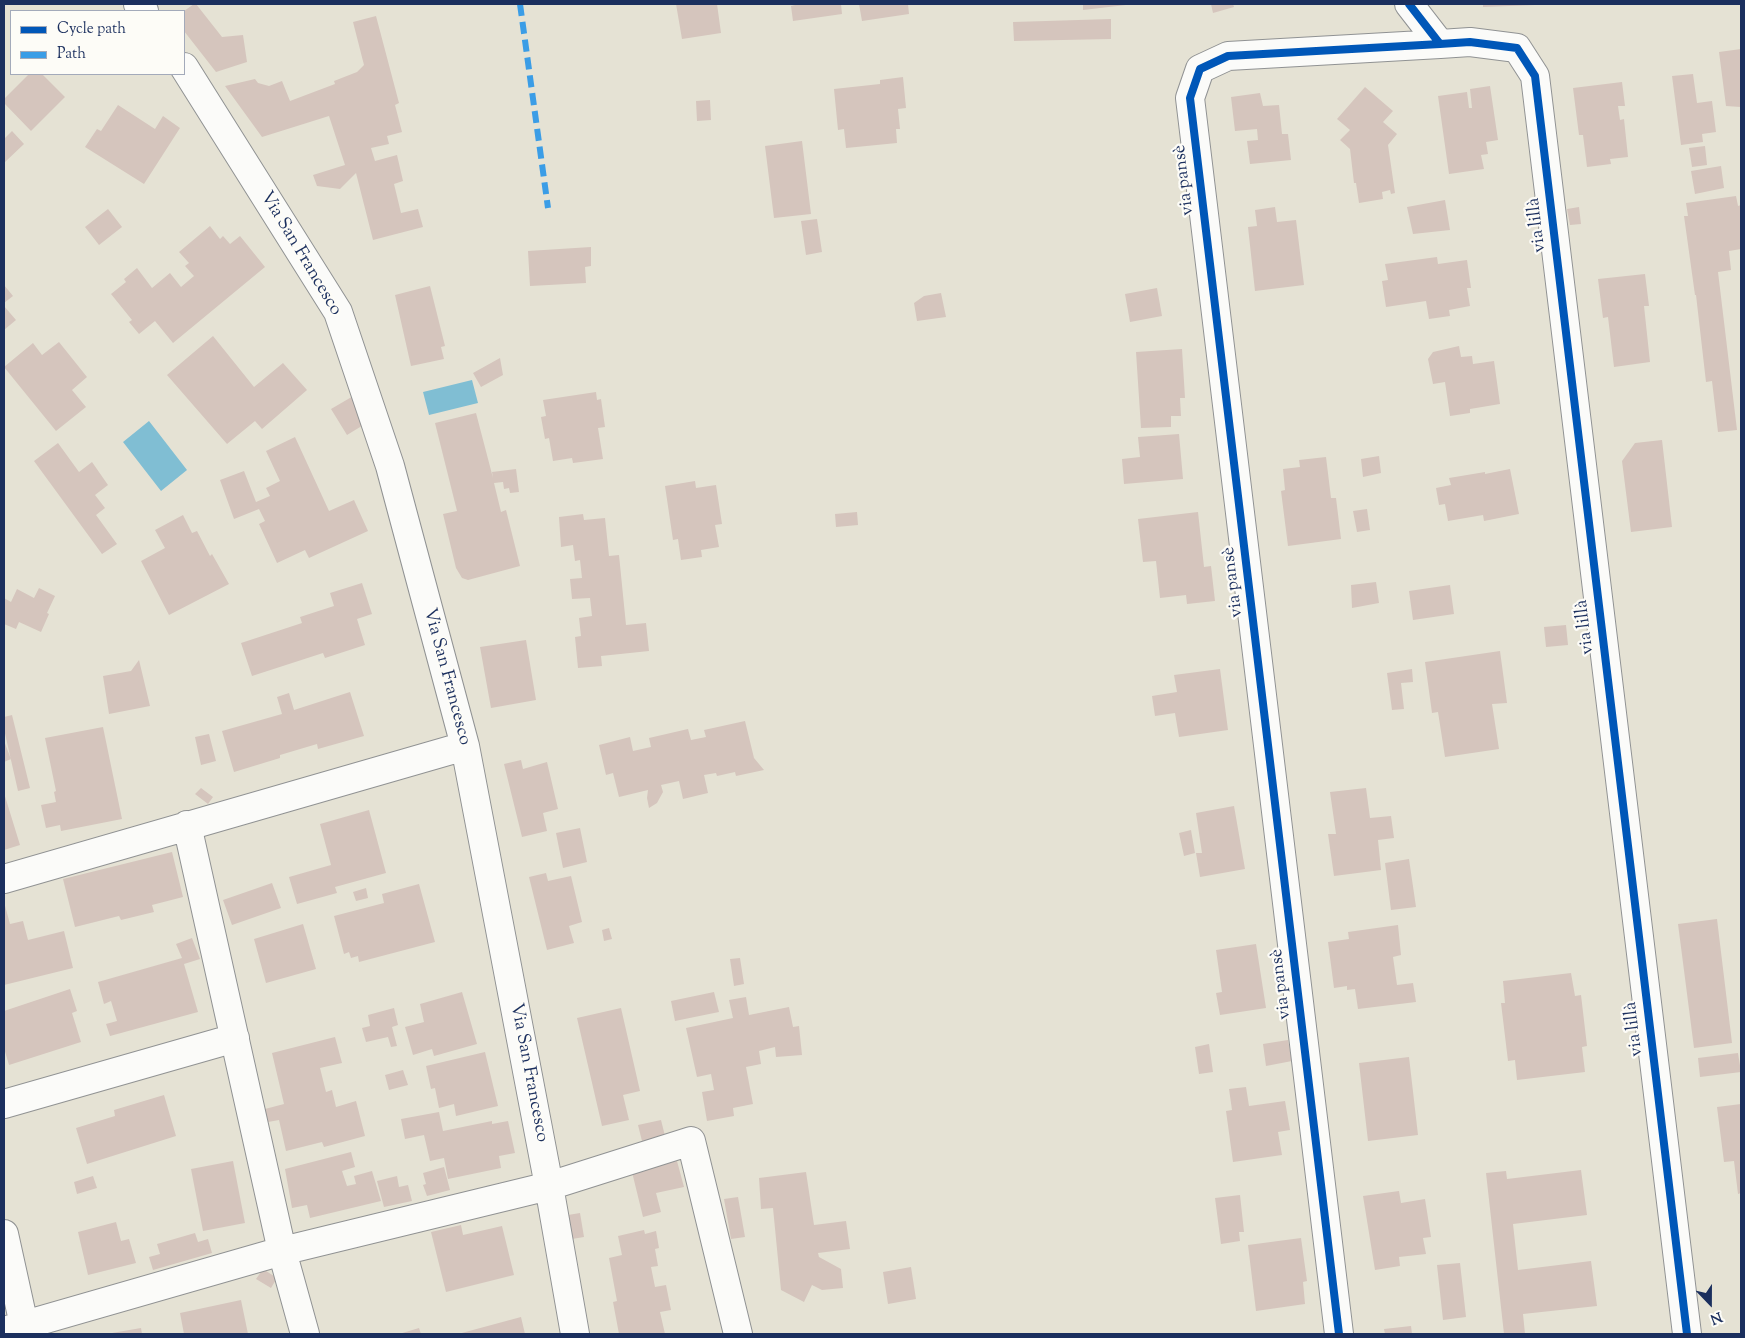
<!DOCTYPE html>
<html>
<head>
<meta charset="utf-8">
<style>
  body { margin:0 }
  #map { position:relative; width:1745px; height:1338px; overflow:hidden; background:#e5e2d4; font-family:"Sorts Mill Goudy",serif }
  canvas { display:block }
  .frame { position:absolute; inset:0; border:5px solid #1b2f5e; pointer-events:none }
  .legend { position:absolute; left:10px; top:10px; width:175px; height:65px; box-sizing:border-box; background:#fdfcf7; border:1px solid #a3aaba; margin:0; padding:6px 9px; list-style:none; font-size:15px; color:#1b2f5e }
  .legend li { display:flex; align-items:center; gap:10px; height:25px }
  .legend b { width:25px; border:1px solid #a3aaba }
  .north { position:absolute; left:1685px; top:1278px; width:50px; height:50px; -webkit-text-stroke:4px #fdfcf7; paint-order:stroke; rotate:158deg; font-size:14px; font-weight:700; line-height:20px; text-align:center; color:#1b2f5e }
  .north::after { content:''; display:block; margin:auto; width:18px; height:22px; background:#1b2f5e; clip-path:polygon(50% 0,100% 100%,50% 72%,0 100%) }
</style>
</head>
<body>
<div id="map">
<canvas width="1745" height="1338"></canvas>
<div class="frame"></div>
<ul class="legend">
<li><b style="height:6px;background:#0057b8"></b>Cycle path</li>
<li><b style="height:6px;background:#3b9de6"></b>Path</li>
</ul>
<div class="north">N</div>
</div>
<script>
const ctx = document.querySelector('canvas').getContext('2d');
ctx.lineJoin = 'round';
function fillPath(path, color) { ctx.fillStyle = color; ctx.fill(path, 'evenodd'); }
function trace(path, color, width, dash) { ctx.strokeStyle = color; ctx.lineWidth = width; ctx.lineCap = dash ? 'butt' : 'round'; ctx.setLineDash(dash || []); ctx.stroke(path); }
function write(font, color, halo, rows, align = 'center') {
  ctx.font = font + ' "Sorts Mill Goudy",serif'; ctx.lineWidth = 4.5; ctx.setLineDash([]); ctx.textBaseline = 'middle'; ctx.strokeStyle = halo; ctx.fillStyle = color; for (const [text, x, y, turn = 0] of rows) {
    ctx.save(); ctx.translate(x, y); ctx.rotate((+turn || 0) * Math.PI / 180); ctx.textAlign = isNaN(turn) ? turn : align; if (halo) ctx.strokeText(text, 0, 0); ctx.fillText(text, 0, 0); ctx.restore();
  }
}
fillPath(new Path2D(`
  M472,380L478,403L429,415L423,392Z
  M149,421L187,470L161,491L123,442Z`), '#80bed3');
fillPath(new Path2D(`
  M194,4H196L222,37L243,35L247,62L216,72L184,31V11Z
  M676,4H717L721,33L682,39Z
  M799,4H841L842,14L793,21L791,6Z
  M859,4H908L909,14L862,21Z
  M1083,4H1126V5L1083,10Z
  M1211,4H1233L1234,7L1213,13Z
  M1483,4H1535V5L1483,7Z
  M376,16L399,103L395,105L402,132L387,136L389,144L371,148L375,161L397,155L403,181L394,184L401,213L418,209L423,227L373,240L356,173L340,189L317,186L313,175L345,165L329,116L262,137L225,86L255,79L258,83L269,86L282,81L290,101L335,84L334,81L357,72L364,65L353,22Z
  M1111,19V39L1014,41L1013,22Z
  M1741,49V107L1726,106L1719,52Z
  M29,74H42L65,97L31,131L4,103V99Z
  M1693,74L1697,103L1712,101L1716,132L1702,134L1703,142L1681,145L1672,76Z
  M903,77L906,108L898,109L900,129H896L897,143L846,148L844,129L838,130L834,89L880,84V80Z
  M1622,82L1625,106H1618L1620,120L1624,119L1628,157L1610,159L1611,164L1587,167L1583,135H1579L1573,88Z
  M1490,86L1498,140L1486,142L1488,154L1481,155L1484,169L1449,174L1438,96L1467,92L1469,108H1472L1470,89Z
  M1365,87L1393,111L1383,122L1397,134L1388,145L1395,193L1391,194L1390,190L1382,192L1383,199L1359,203L1356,183H1354L1350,149L1340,140L1350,130L1337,119Z
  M1260,93L1263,106L1279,105L1282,134H1288L1291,160L1250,164L1247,141L1258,140L1257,129L1235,131L1231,97Z
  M710,100L711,120L697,121L696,101Z
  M118,105L155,129L163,116L180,128L144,184L85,147L97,129L101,131Z
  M12,131L24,144L4,163V139Z
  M802,141L811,214L774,218L765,146Z
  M1705,146L1707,165L1692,167L1689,148Z
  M1721,166L1724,188L1695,194L1691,171Z
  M1736,196L1738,206L1741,205V249L1729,251L1731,270L1718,272L1737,430L1718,432L1712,381L1706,382L1696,295H1695L1684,216H1688L1686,203Z
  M1445,200L1450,230L1413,234L1407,207Z
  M1275,207L1277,222L1296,220L1304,285L1255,291L1248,227L1257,226L1255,210Z
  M1579,207L1581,224L1570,225L1567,209Z
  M108,209L122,227L99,245L85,227Z
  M817,219L822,252L806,255L801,221Z
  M210,226L220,239L223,236L230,244L240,236L265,267L173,343L155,321L139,334L129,322L132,320L111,294L126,282L124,279L137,268L152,288L170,273L181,287L194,276L185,266L189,263L179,252Z
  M591,247V266L585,267L586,283L530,286L528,251Z
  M1437,257L1438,264L1467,260L1471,288H1467L1470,306L1449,310L1450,316L1429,319L1426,301L1386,307L1382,281L1388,280L1385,264Z
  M1645,274L1649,306H1644L1650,362L1614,367L1608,317L1603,318L1598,279Z
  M4,285L13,296L4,303Z
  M430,286L445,346L441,347L444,359L411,366L395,295Z
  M1157,288L1162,316L1130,322L1125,294Z
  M941,293L946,317L917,321L914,303L924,296Z
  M4,306L16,320L4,330Z
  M213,336L254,387L283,363L307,390L262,429L255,421L227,444L167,375Z
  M59,342L87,377L72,390L86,407L56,431L4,367L33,343L42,355Z
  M1459,346L1461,357L1472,356L1473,364L1494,361L1500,404L1470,409V413L1450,416L1445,382L1433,384L1428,359L1433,352Z
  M1182,349L1185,398H1180L1181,416H1171V427L1141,428L1136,352Z
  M500,358L503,375L481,387L473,373Z
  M596,392L597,400L601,399L605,427L598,428L603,459L573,463L572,458L553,461L549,438L545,439L541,417L546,416L543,400Z
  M355,395L365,424L347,435L331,409Z
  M476,413L493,478L492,472L516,469L519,492L510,493L509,488L504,489L503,482L494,483L501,512L506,510L520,566L468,580L462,578L456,568L443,514L457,511L435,423Z
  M1179,434L1183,479L1124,484L1122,459L1140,457L1138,437Z
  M295,437L329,511L354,500L368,531L309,558L305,550L277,563L259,524L265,521L259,509L234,519L220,480L244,471L256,502L270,496L266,488L280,481L266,451Z
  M1662,440L1672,527L1631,532L1622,461L1635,443Z
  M58,443L79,472L92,462L108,485L95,495L105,508L96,515L117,544L102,554L34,461Z
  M1379,456L1381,473L1363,477L1361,459Z
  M1326,457L1331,498H1336L1341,539L1288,546L1281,491L1285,490L1283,469L1300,467L1299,460Z
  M1510,469L1519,514L1484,521L1483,515L1448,521L1445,504L1439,505L1436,488L1451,485L1449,478L1485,472V474Z
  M695,481L696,488L716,485L722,524L715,525L719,547L701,550L702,557L681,560L678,539L673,540L665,486Z
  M1367,509L1370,530L1357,532L1353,511Z
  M857,512L858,525L836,527L835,514Z
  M1198,512L1204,567L1211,566L1215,601L1187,604L1186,595L1160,598L1156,561L1143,562L1138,519Z
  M583,514L584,520L605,518L609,556L619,555L626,625L646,623L649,651L601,656L602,666L578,668L575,637L581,636L579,618L592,616L590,598L572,599L570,579L582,578L580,560L575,561L573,545L561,547L559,517Z
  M183,515L192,533L197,531L210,556L212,554L229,584L169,615L141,561L165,548L155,530Z
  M1376,582L1379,603L1352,608L1351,585Z
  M362,583L372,614L357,619L365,645L325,658L323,653L252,676L241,643L302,623L300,617L334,606L330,593Z
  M1450,585L1454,614L1413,620L1409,591Z
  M39,588L55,596L47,613L49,614L41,632L19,622L16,629L4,624V598L11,602L17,589L34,598Z
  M1566,625L1568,645L1546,647L1544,627Z
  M526,640L536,700L491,708L480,647Z
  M1500,651L1507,703L1492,704L1499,749L1445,757L1438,712L1432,713L1425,662Z
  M139,660L150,706L109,714L103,676L131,671Z
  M1220,669L1228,730L1179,737L1175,713L1155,716L1152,696L1177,692L1174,675Z
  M1412,669L1413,682L1401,683L1404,709L1392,710L1387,673Z
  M350,692L364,736L318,749L317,744L280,755V758L234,772L222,731L282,714L277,697L289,693L294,710Z
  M12,715L30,788L18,791L4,729V717Z
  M745,721L754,758L764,770L736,776L735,772L717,776L716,773L704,775L708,793L683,799L679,781L661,785L663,792L657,803L649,808L647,798L648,790L619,797L613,773L606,775L599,745L630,737L633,751L651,747L649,738L688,729L691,740L706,737L704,730Z
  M103,727L122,819L61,831L60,825L46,828L41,805L56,802L54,792L56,791L45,738Z
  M209,734L216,761L201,765L195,737Z
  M4,741L11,759L4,762Z
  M521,760L523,769L547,762L558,809L543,813L547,831L522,837L504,764Z
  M201,788L213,797L208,804L195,794Z
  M1366,788L1370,818L1391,816L1394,838L1378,840L1381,870L1334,876L1328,834H1336L1330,792Z
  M4,793L20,845L4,850Z
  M1234,806L1245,869L1200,877L1196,853H1202L1196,813Z
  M369,810L386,873L335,887L337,893L297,904L289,877L331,865L320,824Z
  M580,828L587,862L563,868L556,833Z
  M1191,830L1195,853L1184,856L1179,833Z
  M172,852L183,897L152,905L154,912L121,920L119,916L75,927L63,879Z
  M1409,859L1416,907L1391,910L1385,863Z
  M546,873L548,881L571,876L582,922L569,926L574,943L547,950L529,877Z
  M272,883L281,908L232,925L223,900Z
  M419,884L435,942L359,962L358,956L351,958L349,952L344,954L334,916L384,903L382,894Z
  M366,888L368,898L356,901L353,892Z
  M4,902L10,924L23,921L28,940L64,931L73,968L4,985Z
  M1717,919L1732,1043L1694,1048L1678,924Z
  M303,924L316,969L266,983L254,939Z
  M1398,925L1401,955L1393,957L1397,985L1413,983L1416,1002L1358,1009L1355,989L1347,990V986L1334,988L1328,942L1349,939L1348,932Z
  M609,928L612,939L604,941L602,930Z
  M192,938L200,959L184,964L198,1012L110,1036L106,1024L117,1021L111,1001L104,1004L98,982L182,958L176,944Z
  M1256,944L1266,1008L1220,1015L1216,993L1222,992L1216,950Z
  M740,958L744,984L734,986L730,959Z
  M1571,973L1575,996L1581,995L1587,1046L1582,1047L1585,1072L1517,1080L1515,1060L1508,1061L1501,1003H1505L1503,981Z
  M70,989L77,1011L72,1013L81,1042L9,1065L4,1048V1011Z
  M462,992L477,1044L434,1056L432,1049L413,1055L405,1027L424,1022L420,1004Z
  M714,992L719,1012L675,1021L671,1001Z
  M746,997L749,1015L789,1007L793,1027L799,1026L802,1055L776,1057L775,1047L759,1051L761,1064L746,1067L753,1104L733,1108L734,1116L707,1121L702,1092L714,1090L711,1074L697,1077L686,1028L733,1018L729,1000Z
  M394,1008L398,1025L392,1027L397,1046L391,1047L388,1037L366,1042L362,1028L370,1026L368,1015Z
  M621,1008L640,1091L623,1095L629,1120L602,1126L577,1018Z
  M335,1037L342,1063L320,1068L326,1092L332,1090L336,1107L356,1101L365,1136L324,1147L322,1142L286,1151L279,1120L268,1122L265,1109L284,1104L272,1053Z
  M1288,1040L1292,1061L1266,1066L1263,1044Z
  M1209,1044L1213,1072L1199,1074L1195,1047Z
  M485,1052L498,1106L456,1116L454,1104L439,1108L435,1088L431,1089L426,1066Z
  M1738,1053L1741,1072L1700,1077L1698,1058Z
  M1409,1057L1418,1135L1368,1141L1359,1063Z
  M403,1070L408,1085L389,1090L385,1075Z
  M1246,1087L1249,1106L1285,1101L1290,1130L1278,1132L1282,1155L1233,1162L1226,1111L1232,1110L1229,1089Z
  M164,1095L176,1136L87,1164L76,1128L115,1116L114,1110Z
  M1741,1104V1193L1738,1194L1734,1161L1724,1162L1717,1107Z
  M439,1112L443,1131L492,1121V1124L508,1121L515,1153L499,1156L501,1168L448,1179L444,1158L430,1161L424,1135L405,1139L401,1119Z
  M661,1120L665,1136L642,1141L638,1125Z
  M351,1152L355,1167L342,1171L347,1186L356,1184L354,1176L372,1171L381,1201L310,1218L307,1205L292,1208L285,1169Z
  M233,1161L245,1223L203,1231L191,1169Z
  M677,1161L684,1187L656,1193L661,1212L643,1217L632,1172Z
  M444,1167L450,1190L427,1196L423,1185L426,1184L423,1173Z
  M1581,1170L1587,1215L1513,1224L1518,1270L1591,1261L1597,1306L1523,1314L1525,1334H1504L1486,1173L1506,1171L1507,1179Z
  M806,1172L814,1225L846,1221L850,1249L818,1253L819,1257L841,1269L843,1288L822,1290L812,1285L804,1302L781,1290L773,1208L761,1209L759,1178Z
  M93,1176L97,1188L77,1194L74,1182Z
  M397,1176L399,1187L408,1185L412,1201L384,1207L377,1181Z
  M1399,1191L1401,1203L1425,1199L1431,1237L1423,1238L1426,1254L1399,1257L1400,1266L1375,1270L1363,1196Z
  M1240,1195L1244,1232H1239L1240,1241L1221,1244L1215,1198Z
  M738,1197L745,1237L731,1239L724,1199Z
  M580,1213L584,1237L572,1239L568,1215Z
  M116,1222L121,1241L129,1239L136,1263L88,1275L78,1232Z
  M461,1225L463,1235L502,1226L514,1275L446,1292L431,1232Z
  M644,1230L645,1234L656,1231L659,1248L655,1249L658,1266L651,1267L655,1287L666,1285L671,1310L660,1312L665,1334H619L613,1302L617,1301L609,1258L622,1255L618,1236Z
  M195,1233L198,1242L208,1239L212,1253L153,1270L149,1257L160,1254L157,1244Z
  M1301,1238L1307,1281L1303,1282L1305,1304L1256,1311L1248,1245Z
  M1460,1263L1466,1317L1443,1320L1437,1265Z
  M911,1267L916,1299L888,1304L883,1272Z
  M263,1269L277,1278L271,1288L256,1279Z
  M241,1300L248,1334H184L180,1313Z
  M521,1317L525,1334H458Z
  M1411,1326L1412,1334H1385L1384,1329Z
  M141,1328L142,1334H112V1333Z
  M419,1328L421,1334H399Z`), '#d5c5bd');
const minor = new Path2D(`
  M138,4L144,11
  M1409,4L1440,44L1470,42L1517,48L1535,76L1687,1334
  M184,67L338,312L390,466L465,746L549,1186L575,1334
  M187,825L282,1251L305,1334
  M4,879L465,746
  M4,1104L235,1038
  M4,1234L26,1334
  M4,1331L282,1251L549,1186L691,1141L738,1334
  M1339,1334L1190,98L1200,69L1228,56L1440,44`);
trace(minor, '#909293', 30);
trace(minor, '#fbfbf9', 28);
trace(new Path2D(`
  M520,4L548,208`), '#3b9de6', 6, [12, 6]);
trace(new Path2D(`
  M1409,4L1440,44L1470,42L1517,48L1535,76L1687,1334
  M1339,1334L1190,98L1200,69L1228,56L1440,44`), '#0057b8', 8);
write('18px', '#1b2f5e', '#fdfcf7', [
  ["via pansè",1185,180,-97],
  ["via lillà",1538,225,-97],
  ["Via San Francesco",300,254,59],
  ["via pansè",1234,582,-97],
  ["via lillà",1586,627,-97],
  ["Via San Francesco",446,677,75],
  ["via pansè",1282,984,-97],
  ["via lillà",1635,1029,-97],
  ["Via San Francesco",528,1073,79]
]);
</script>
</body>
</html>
